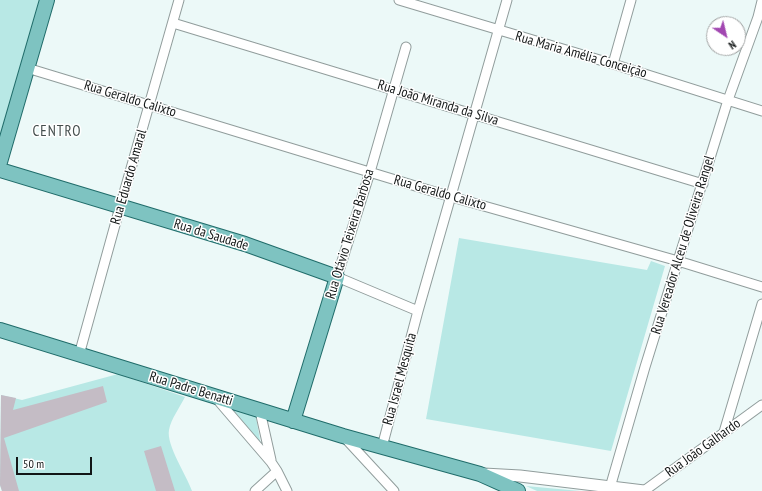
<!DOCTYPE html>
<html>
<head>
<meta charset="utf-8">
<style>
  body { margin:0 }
  #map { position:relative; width:762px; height:491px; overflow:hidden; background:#ecf9f8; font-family:"PT Sans Narrow",sans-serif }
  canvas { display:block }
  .north { position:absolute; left:706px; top:16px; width:40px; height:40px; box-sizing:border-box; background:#fff; border:1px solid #a0a2a2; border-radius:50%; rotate:145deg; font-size:11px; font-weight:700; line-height:16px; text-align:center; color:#121616 }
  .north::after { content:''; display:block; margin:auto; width:14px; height:18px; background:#a247b1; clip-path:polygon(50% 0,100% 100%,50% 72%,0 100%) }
  .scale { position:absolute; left:16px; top:457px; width:76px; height:18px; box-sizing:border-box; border:2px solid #121616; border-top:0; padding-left:5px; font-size:12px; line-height:14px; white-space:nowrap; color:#121616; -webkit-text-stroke:3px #fff; paint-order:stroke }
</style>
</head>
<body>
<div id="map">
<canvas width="762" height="491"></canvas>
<div class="north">N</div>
<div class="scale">50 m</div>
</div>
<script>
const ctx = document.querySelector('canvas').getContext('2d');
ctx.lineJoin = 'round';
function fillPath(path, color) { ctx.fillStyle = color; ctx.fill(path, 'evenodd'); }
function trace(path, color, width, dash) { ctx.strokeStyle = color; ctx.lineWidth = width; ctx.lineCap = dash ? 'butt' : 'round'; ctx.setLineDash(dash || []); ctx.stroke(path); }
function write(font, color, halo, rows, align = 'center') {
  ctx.font = font + ' "PT Sans Narrow",sans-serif'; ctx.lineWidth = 3; ctx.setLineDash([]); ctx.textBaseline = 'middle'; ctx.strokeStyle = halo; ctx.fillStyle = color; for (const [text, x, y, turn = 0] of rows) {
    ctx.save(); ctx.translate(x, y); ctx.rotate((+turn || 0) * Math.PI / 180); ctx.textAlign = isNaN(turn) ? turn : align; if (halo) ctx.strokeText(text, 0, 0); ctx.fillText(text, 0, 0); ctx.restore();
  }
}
fillPath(new Path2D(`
  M0,0H40L0,135Z
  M459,238L647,270L651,261L665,266L611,451L426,419Z
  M118,374L185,397C180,407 171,419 169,430C166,445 187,476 192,491H2L0,485L1,395L22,400Z
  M230,408L256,417L261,446Z
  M526,486L580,491H537Z`), '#b8e8e5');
fillPath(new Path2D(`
  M103,386L107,402L4,438L19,491H2L0,485L1,395L16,398L13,410Z
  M161,446L175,491H156L144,451Z`), '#c4bcc5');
const minor = new Path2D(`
  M399,0L613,64L762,111
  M173,23L703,184
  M406,47L370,172L337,277L418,311
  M613,64L631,0
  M27,68L445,195L678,261L762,287
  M79,355L120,207L179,0
  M216,398L271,462L277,471L287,491
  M260,411L271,460
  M724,432L762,304
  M345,438L394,491
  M382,447L418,311L507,0
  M255,491L277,471
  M609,491L645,367L728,100L758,17L762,1
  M644,491L762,405`);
const tertiary = new Path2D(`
  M484,474L520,476L644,491`);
const primary = new Path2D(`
  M0,162L47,0
  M0,170L245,244L337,277L293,421
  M0,330L343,436L480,474L518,491`);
trace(minor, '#919d9c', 11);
trace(tertiary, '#919d9c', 13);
trace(primary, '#206c6a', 16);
trace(minor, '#fff', 9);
trace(tertiary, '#fff', 11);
trace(primary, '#7ec3c1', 14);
write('14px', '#121616', '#fff', [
  ["Rua Maria Amélia Conceição",581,55,16],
  ["Rua Geraldo Calixto",130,99,17],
  ["Rua João Miranda da Silva",438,103,17],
  ["Rua Eduardo Amaral",129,177,-74],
  ["Rua Geraldo Calixto",440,193,16],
  ["Rua Otávio Teixeira Barbosa",350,234,-73],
  ["Rua da Saudade",211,235,17],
  ["Rua Vereador Alceu de Oliveira Rangel",683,245,-73],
  ["Rua Israel Mesquita",400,379,-75],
  ["Rua Padre Benatti",191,389,17],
  ["Rua João Galhardo",703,448,-36]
]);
ctx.letterSpacing = '1px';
write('15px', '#434e4d', '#fff', [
  ["CENTRO",57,132]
]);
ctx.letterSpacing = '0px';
</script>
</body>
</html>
